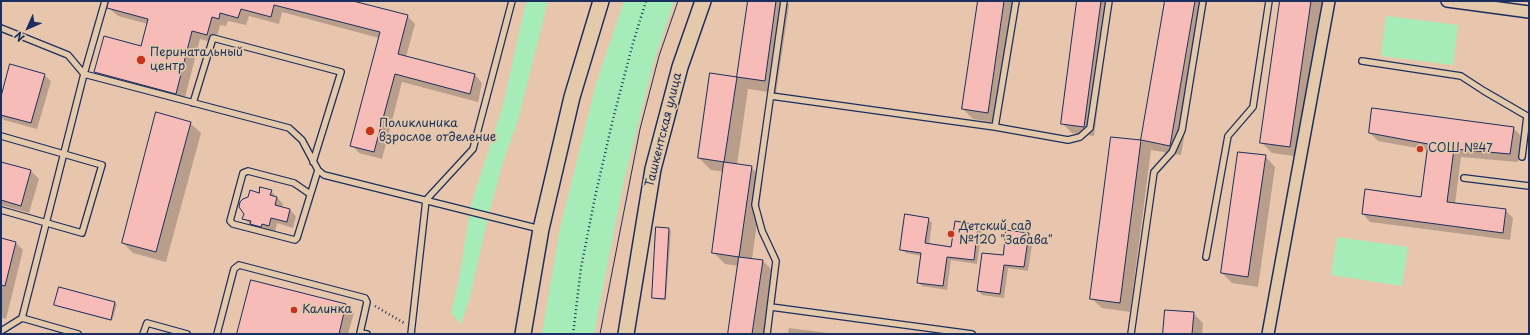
<!DOCTYPE html>
<html>
<head>
<meta charset="utf-8">
<style>
  body { margin:0 }
  #map { position:relative; width:1530px; height:335px; overflow:hidden; background:#e8c6ae; font-family:"Playpen Sans",sans-serif }
  canvas { display:block }
  .frame { position:absolute; inset:0; border:2px solid #1b2f5e; pointer-events:none }
  .north { position:absolute; left:8px; top:8px; width:40px; height:40px; -webkit-text-stroke:3px #e4c9ab; paint-order:stroke; rotate:225deg; font-size:11px; font-weight:700; line-height:16px; text-align:center; color:#1b2f5e }
  .north::after { content:''; display:block; margin:auto; width:14px; height:18px; background:#1b2f5e; clip-path:polygon(50% 0,100% 100%,50% 72%,0 100%) }
</style>
</head>
<body>
<div id="map">
<canvas width="1530" height="335"></canvas>
<div class="frame"></div>
<div class="north">N</div>
</div>
<script>
const ctx = document.querySelector('canvas').getContext('2d');
ctx.lineJoin = 'round';
function fillPath(path, color) { ctx.fillStyle = color; ctx.fill(path, 'evenodd'); }
function trace(path, color, width, dash) { ctx.strokeStyle = color; ctx.lineWidth = width; ctx.lineCap = dash ? 'butt' : 'round'; ctx.setLineDash(dash || []); ctx.stroke(path); }
function write(font, color, halo, rows, align = 'center') {
  ctx.font = font + ' "Playpen Sans",sans-serif'; ctx.lineWidth = 3.5; ctx.setLineDash([]); ctx.textBaseline = 'middle'; ctx.strokeStyle = halo; ctx.fillStyle = color; for (const [text, x, y, turn = 0] of rows) {
    ctx.save(); ctx.translate(x, y); ctx.rotate((+turn || 0) * Math.PI / 180); ctx.textAlign = isNaN(turn) ? turn : align; if (halo) ctx.strokeText(text, 0, 0); ctx.fillText(text, 0, 0); ctx.restore();
  }
}
fillPath(new Path2D(`
  M526,1H548L518,120L503,162L488,217L470,297L461,324L451,313L458,284L471,205L504,102Z
  M624,1H674L653,64L623,185L594,334H542L560,228L596,84Z
  M1386,16L1458,25L1453,65L1381,56Z
  M1337,237L1408,247L1402,286L1331,275Z`), '#a5ecb8');
fillPath(new Path2D(`
  M112,1H349L407,16L415,24L406,57L475,75L482,83L478,102L402,82L382,159L359,153L352,145L379,38L282,12L279,24L249,16L246,25L228,21L226,26L220,25L215,43L200,39L184,101L103,80L95,72L142,47L148,24L118,16L110,9Z
  M749,1H785L789,5L776,93L748,89L737,165L751,167L763,179L752,259L763,261L775,273L766,334H729L739,266L725,264L713,252L724,172L711,170L699,158L711,74L737,78Z
  M979,1H1015L998,123L973,119L963,109Z
  M1078,1H1112L1094,136L1072,133L1062,123Z
  M1166,1H1207L1181,155L1151,150L1130,312L1102,308L1091,298L1112,138L1142,142Z
  M1281,1H1321L1322,2L1300,157L1272,153L1261,142Z
  M44,75L51,81L37,129L4,120L1,117V100Z
  M190,123L201,133L166,262L133,253L123,243Z
  M1513,128L1521,136L1518,162L1461,157L1455,204L1505,210L1513,218L1510,240L1370,222L1363,214L1422,198L1428,150L1378,141L1370,133Z
  M1265,156L1275,167L1258,287L1232,283L1222,273Z
  M1,163L31,171L39,179L29,213L1,205Z
  M271,191L283,204L282,208L290,210L296,216L293,228L277,223L275,232L268,230L267,232L257,230L244,219L260,194Z
  M928,219L932,223L929,245L952,248L956,223L978,226L982,230L977,264L951,260L947,290L922,286L918,282L922,256L906,253L901,249Z
  M669,229L671,231L666,300L655,299L653,298Z
  M1029,234L1033,238L1028,271L1008,268L1004,298L982,295L978,290L1004,257Z
  M1,239L15,242L23,250L6,319L1,318Z
  M115,303L117,304L112,321L57,306L55,305Z
  M346,305L354,313L348,334H238Z
  M1193,313L1203,323L1202,334H1164Z
  M789,328L836,334H788Z`), '#0003');
const building = new Path2D(`
  M109,1H353L408,15L398,54L475,74L470,94L395,74L374,152L350,146L380,32L274,5L271,17L241,9L238,18L220,13L219,19L212,17L207,35L192,31L176,94L94,72L104,36L141,46L148,19L107,8Z
  M748,1H776L765,81L737,77Z
  M978,1H1004L988,113L962,109Z
  M1077,1H1101L1084,127L1061,124Z
  M1165,1H1195L1170,146L1141,140Z
  M1280,1H1311L1290,147L1260,143Z
  M10,64L45,74L31,123L1,115V97Z
  M710,73L737,77L724,162L698,158Z
  M1372,108L1514,127L1510,154L1454,149L1447,202L1506,209L1503,233L1362,214L1365,189L1421,197L1428,144L1369,133Z
  M156,112L191,122L156,252L122,243Z
  M1111,137L1141,140L1120,303L1090,299Z
  M1238,152L1266,155L1248,277L1221,273Z
  M1,162L31,170L21,206L1,200Z
  M724,162L752,166L739,257L712,253Z
  M260,187L272,190L270,195L277,197L275,205L290,209L287,222L271,218L269,226L262,224L261,227L250,224L251,221L242,219L244,214L239,207L240,202L243,199L248,197L250,190L259,193Z
  M905,214L929,218L925,243L951,247L955,221L978,225L974,260L947,257L943,286L917,283L921,253L900,250Z
  M656,227L669,228L665,299L652,298Z
  M1006,230L1029,233L1024,267L1004,265L1000,294L977,291L982,253L1003,255Z
  M1,238L16,242L5,286L1,285Z
  M739,257L763,260L752,334H728Z
  M251,280L346,304L339,334H237Z
  M59,287L115,302L111,320L54,305Z
  M1165,310L1194,312L1192,334H1163Z`);
fillPath(building, '#f7bbb8');
trace(building, '#1b2f5e', 1);
const lane = new Path2D(`
  M1,28L68,55L84,74L289,128L302,140L318,170L324,175L540,229
  M1362,61L1461,76L1484,91L1527,116
  M771,96L995,127L1068,140L1080,137L1090,128L1109,1
  M193,103L213,38L341,72L313,162
  M995,127L1016,1
  M1,136L102,165L82,233L1,210
  M1522,157L1527,116H1529
  M1464,178L1529,186
  M310,194L294,183L248,171L243,173L230,221L233,224L295,240L297,238L318,170
  M1206,257L1228,136L1253,107L1269,1
  M771,307L972,334
  M1,331L22,318
  M78,334L22,318L84,74L105,1
  M143,334L147,323L187,334
  M217,334L234,269L239,265L365,298L367,302L360,333L367,334
  M411,334L426,200L473,149L512,1
  M767,334L776,261L762,231L755,205L784,1
  M1131,334L1154,172L1172,152L1182,130L1203,1`);
const street = new Path2D(`
  M1447,1L1529,12
  M1268,334L1329,1`);
const secondary = new Path2D(`
  M523,334L541,229L572,97L601,1
  M626,334L653,169L680,67L703,1`);
trace(lane, '#1b2f5e', 8);
trace(street, '#1b2f5e', 14);
trace(secondary, '#1b2f5e', 18);
trace(new Path2D(`
  M375,306L404,323
  M573,334L581,268L595,197L613,119L633,43L646,1`), '#1b2f5e', 2.5, [1, 3]);
trace(lane, '#e4c9ab', 5.5);
trace(street, '#e4c9ab', 11);
trace(secondary, '#e4c9ab', 15);
trace(new Path2D(`
  M600,334L640,129L659,56L678,1`), '#1b2f5e', 1);
for (const [x, y, r, color] of [
  [141,60,5,"#c8321e"],
  [370,131,5,"#c8321e"],
  [1420,149,4,"#c8321e"],
  [951,234,4,"#c8321e"],
  [294,310,4,"#c8321e"]
]) { const dot = new Path2D(); dot.arc(x, y, r, 0, 2 * Math.PI); ctx.fillStyle = color; ctx.fill(dot); trace(dot, '#e4c9ab', 1.5); }
write('12px', '#1b2f5e', '#e4c9ab', [
  ["Перинатальный",150,53],
  ["центр",150,67],
  ["Поликлиника",379,124],
  ["взрослое отделение",379,138],
  ["СОШ №47",1428,149],
  ["Детский сад",959,227],
  ["№120 \"Забава\"",959,241],
  ["Калинка",302,310]
], 'left');
write('12px', '#1b2f5e', '#e4c9ab', [
  ["Ташкентская улица",664,130,-76]
]);
</script>
</body>
</html>
